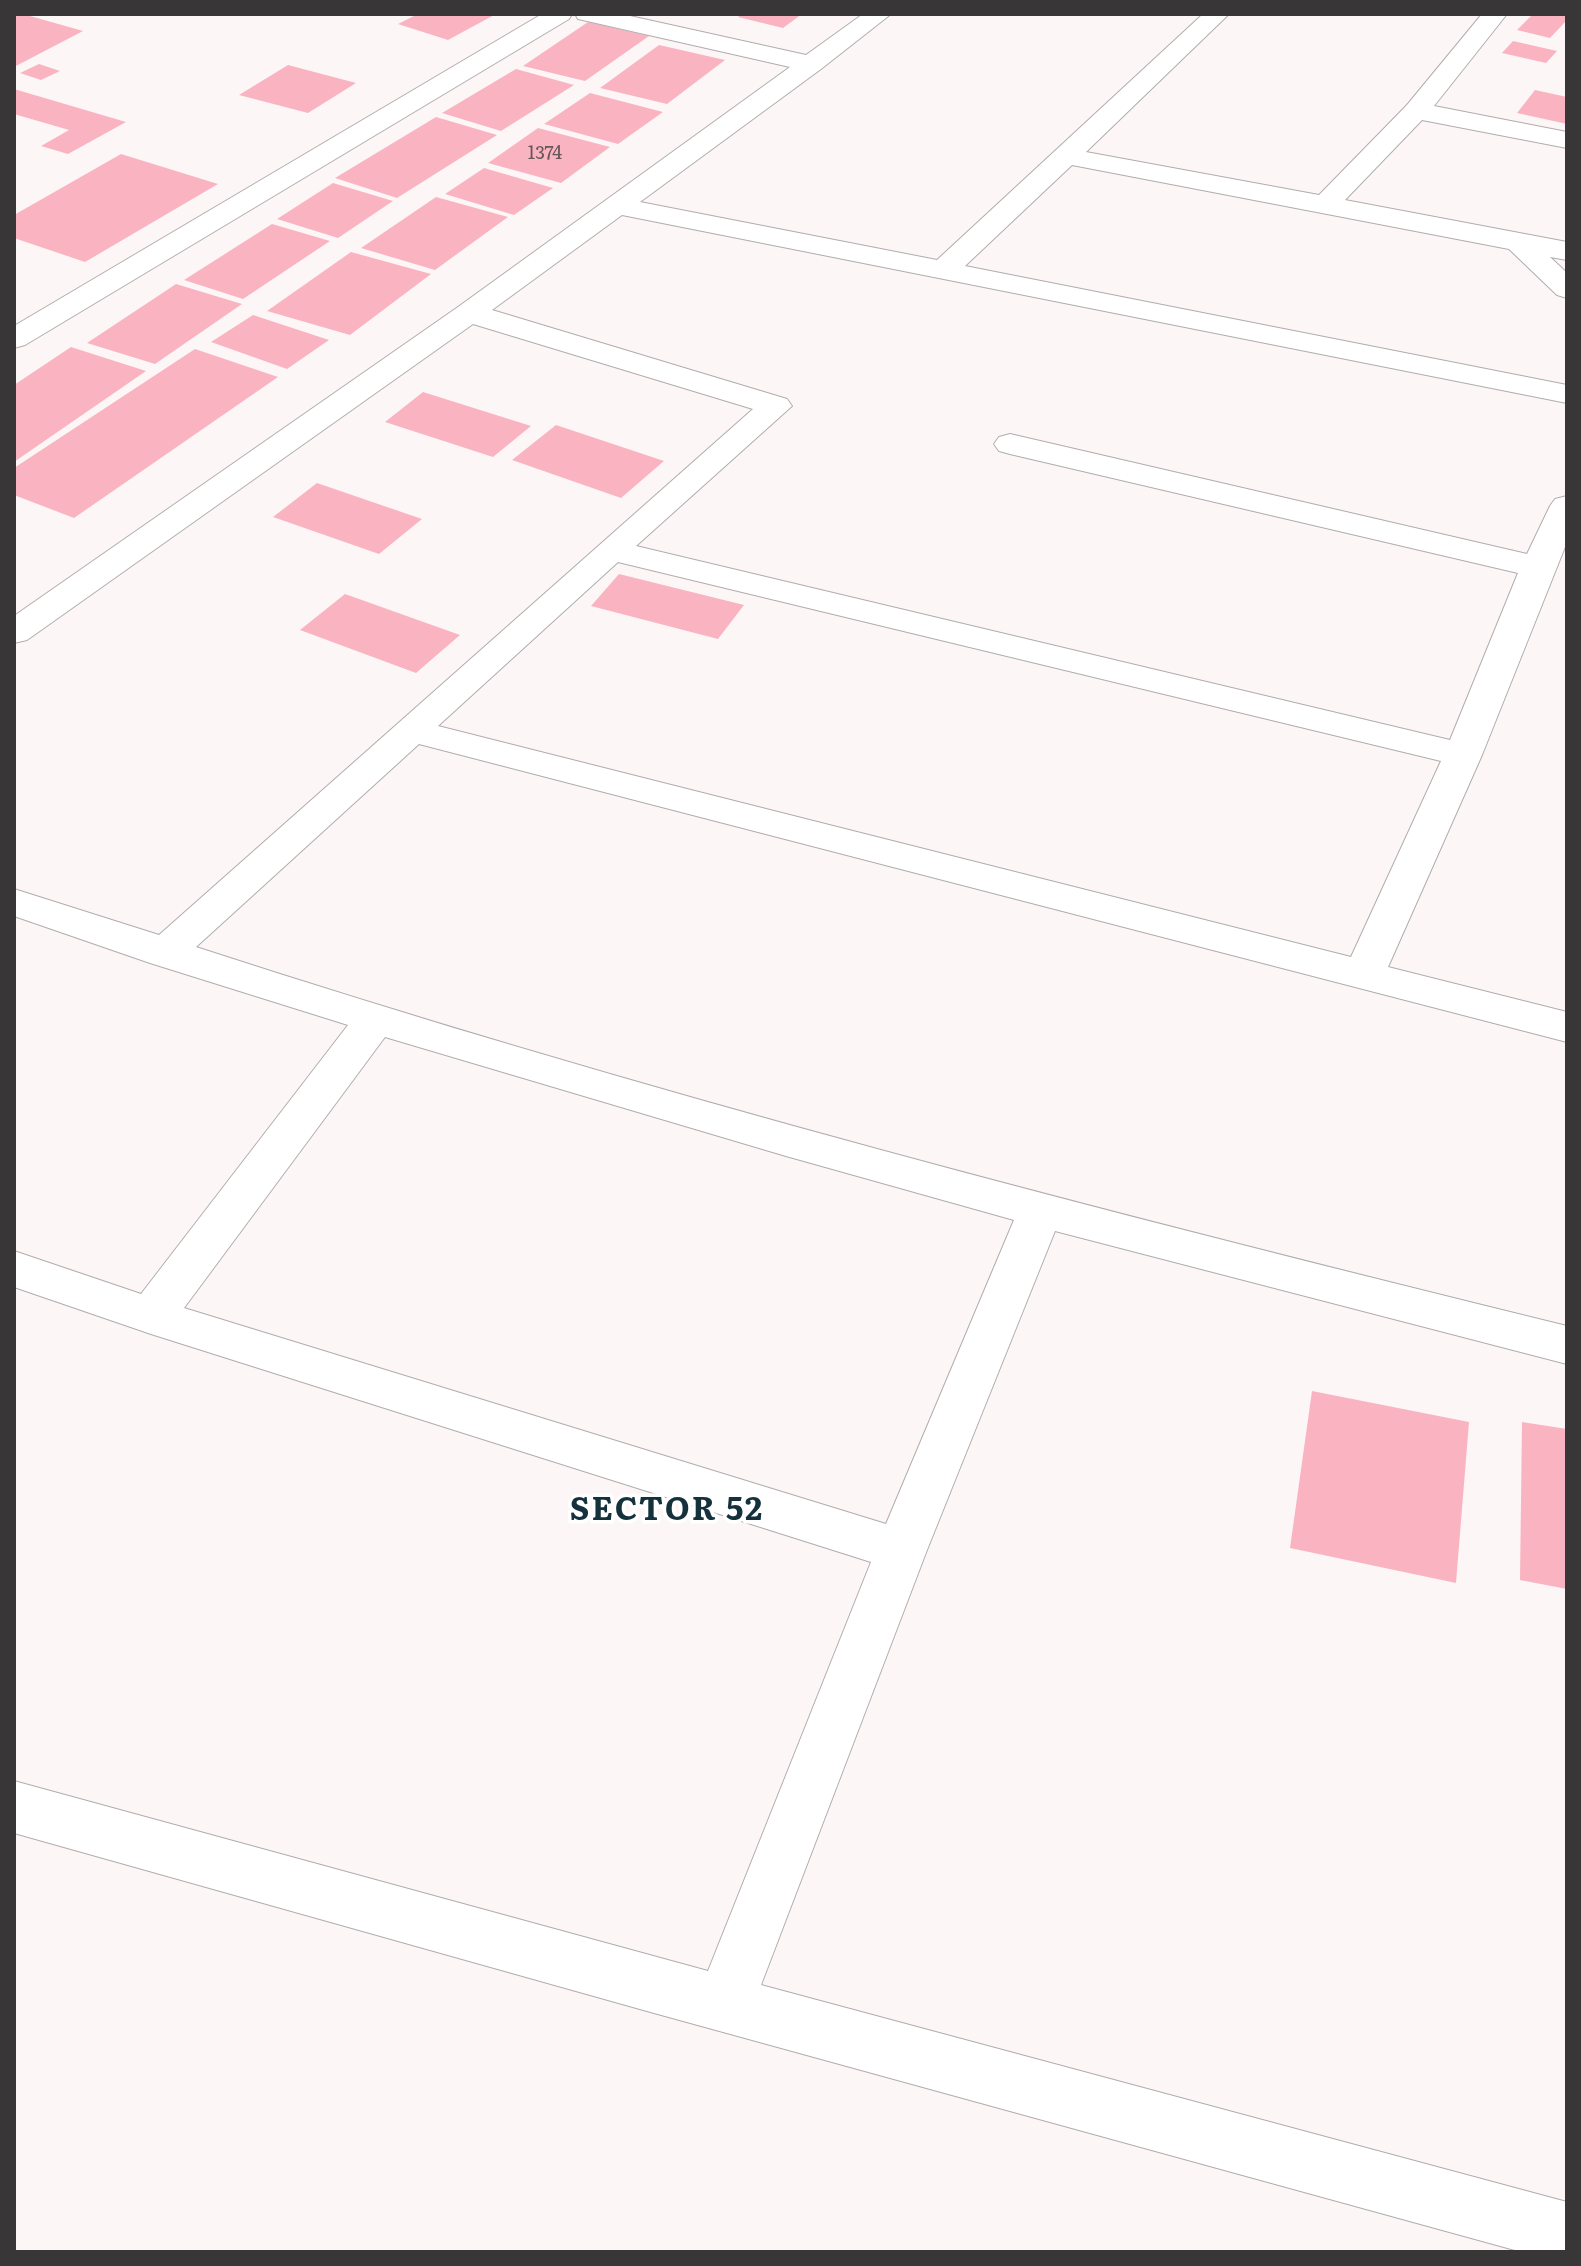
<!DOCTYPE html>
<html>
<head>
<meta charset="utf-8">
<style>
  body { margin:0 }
  #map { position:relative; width:1581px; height:2266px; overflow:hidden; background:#fdf6f7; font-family:Literata,serif }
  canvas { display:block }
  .frame { position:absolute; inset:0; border:16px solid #383636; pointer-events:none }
</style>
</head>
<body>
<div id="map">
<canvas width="1581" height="2266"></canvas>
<div class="frame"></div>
</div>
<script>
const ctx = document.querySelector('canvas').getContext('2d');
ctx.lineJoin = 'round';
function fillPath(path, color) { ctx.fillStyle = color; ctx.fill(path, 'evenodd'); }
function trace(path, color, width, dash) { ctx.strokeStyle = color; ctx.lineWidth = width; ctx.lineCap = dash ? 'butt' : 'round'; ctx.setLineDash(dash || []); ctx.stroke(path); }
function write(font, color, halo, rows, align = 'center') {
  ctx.font = font + ' Literata,serif'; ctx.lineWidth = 7; ctx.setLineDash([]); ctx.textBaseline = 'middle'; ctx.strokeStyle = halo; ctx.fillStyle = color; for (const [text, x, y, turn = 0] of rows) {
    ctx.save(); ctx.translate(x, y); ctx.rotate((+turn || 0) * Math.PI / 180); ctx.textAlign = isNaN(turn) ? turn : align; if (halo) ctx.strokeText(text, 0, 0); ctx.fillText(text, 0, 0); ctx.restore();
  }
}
fillPath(new Path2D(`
  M14,14H23L83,31L14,67Z
  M418,14H496L448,40L398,24Z
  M742,14H802L783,28L738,17Z
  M1533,14H1567V20L1550,38L1517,30Z
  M588,22L649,36L585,81L523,66Z
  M1513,41L1557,51L1546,63L1502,53Z
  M659,45L725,60L667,104L600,88Z
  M39,64L60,71L41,80L20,73Z
  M288,65L356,83L308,113L239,95Z
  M516,69L574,85L501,131L442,113Z
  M14,89L126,122L68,154L41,146L69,130L14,114Z
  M1535,90L1567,97V124L1517,113Z
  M590,93L663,112L618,144L544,124Z
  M436,117L497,135L397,198L335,178Z
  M538,128L610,147L561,183L488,163Z
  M121,154L218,184L85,262L14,238V215Z
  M484,168L553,188L514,215L445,194Z
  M333,183L393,201L338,238L277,219Z
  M436,197L508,217L435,270L361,248Z
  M272,224L330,241L243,299L184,280Z
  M351,252L431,274L350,335L267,311Z
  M176,284L242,304L155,364L87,343Z
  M253,315L329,340L287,369L211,342Z
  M71,347L146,371L14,462V385Z
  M195,349L278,377L74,518L14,495V468Z
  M423,392L531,426L493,457L385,422Z
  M556,425L664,461L621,498L512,460Z
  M317,483L422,519L379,554L273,517Z
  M619,574L744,605L718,639L591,606Z
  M345,594L460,635L416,673L300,630Z
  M1312,1391L1469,1422L1456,1583L1290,1548Z
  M1522,1422L1567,1429V1589L1520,1580Z`), '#fab4c1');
const street = new Path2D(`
  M542,14H572L569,19L25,345L14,348V326Z
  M575,14H621L806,55L863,14H891L821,69L640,202L937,260L1203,14H1229L1086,152L1319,195L1407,105L1482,14H1507L1434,106L1567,132V148L1422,120L1345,200L1567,242V260L1550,257L1567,273V298L1557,295L1509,249L1072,165L965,266L1567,385V403L622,215L492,310L787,399L792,406L636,546L1450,740L1518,573L1010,454L999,451L994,444L999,437L1010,434L1527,554L1550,506L1555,499L1567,496V542L1482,755L1388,967L1567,1012V1042L419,744L196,947C647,1094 1107,1213 1567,1326V1364L1055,1231L927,1550L761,1985L1567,2202V2252H1522L654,2013L14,1833V1781L708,1971L871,1562L151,1334L14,1287V1251L141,1294L348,1025L150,963L14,916V889L159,935L753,409L473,324L27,640L14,643V616L458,307L790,67L587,21L578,19ZM618,562L1441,761L1351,957L438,726ZM385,1037L786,1156L1014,1220L886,1524L184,1308Z`);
trace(street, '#b2acad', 2);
fillPath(street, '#fff');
write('18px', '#685659', null, [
  ["1374",545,154]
]);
ctx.letterSpacing = '2px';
write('bold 32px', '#14313c', '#fff', [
  ["SECTOR 52",667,1511]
]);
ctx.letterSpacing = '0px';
</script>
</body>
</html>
